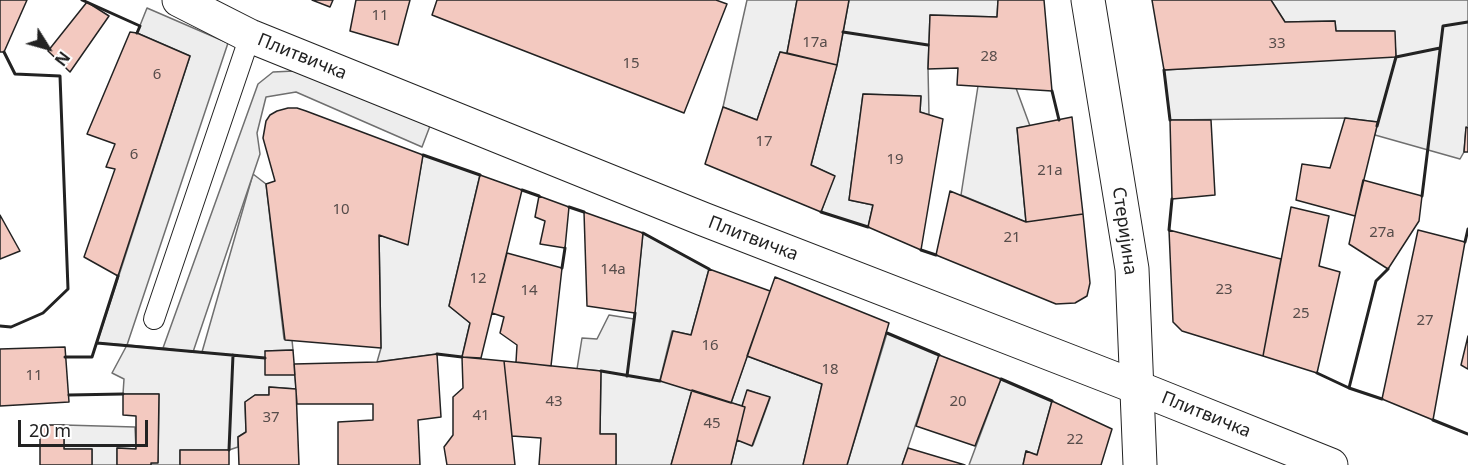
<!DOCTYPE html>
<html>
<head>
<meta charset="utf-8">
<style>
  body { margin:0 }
  #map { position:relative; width:1468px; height:465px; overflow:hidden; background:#fff; font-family:"Noto Sans",sans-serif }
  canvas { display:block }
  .north { position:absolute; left:18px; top:18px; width:60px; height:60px; -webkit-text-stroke:4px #fff; paint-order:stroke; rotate:127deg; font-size:16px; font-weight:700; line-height:24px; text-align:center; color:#222 }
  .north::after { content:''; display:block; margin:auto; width:21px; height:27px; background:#222; clip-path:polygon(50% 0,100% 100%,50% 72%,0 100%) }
  .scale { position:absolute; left:18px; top:420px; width:130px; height:27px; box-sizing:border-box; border:3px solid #222; border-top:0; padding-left:8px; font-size:18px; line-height:21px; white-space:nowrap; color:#222; -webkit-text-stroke:4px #fff; paint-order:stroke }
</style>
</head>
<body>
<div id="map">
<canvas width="1468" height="465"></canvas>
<div class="north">N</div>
<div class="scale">20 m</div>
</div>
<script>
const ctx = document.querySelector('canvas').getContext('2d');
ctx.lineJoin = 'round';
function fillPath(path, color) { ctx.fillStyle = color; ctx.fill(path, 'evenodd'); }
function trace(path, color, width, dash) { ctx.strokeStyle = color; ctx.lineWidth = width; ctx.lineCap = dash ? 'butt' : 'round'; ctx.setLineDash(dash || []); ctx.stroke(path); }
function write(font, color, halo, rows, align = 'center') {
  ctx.font = font + ' "Noto Sans",sans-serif'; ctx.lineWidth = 4.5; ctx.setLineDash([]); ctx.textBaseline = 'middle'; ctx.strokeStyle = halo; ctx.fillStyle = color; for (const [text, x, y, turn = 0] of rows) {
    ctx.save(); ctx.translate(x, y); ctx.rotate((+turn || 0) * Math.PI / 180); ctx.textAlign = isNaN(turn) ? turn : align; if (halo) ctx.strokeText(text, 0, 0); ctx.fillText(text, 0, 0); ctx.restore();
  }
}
const green = new Path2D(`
  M747,0H797L787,53L780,52L757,120L723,107Z
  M849,0H998L997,17L930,15L928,68L929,115L920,112L921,96L863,94L849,200L873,205L868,227L821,212L834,176L811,165L837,65Z
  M1271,0H1468V128H1466L1464,152L1460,159L1375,135L1377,122L1345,118L1170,120L1164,70L1396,56L1394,31H1336L1335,21L1285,22Z
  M978,86L1016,88L1030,126L1017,128L1026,222L961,195Z
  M423,155L480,175L449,306L470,323L462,357L437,354L377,362L381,348L379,235L407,244Z
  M253,174L266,184L284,339L292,340L293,350L265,351L295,375L296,389L269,387V395H255L245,402L246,432L238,437V447L229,450H180V465H151V463L158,462L159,394H123L124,379L112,373L127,345L202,352Z
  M643,233L709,269L691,335L672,331L660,380L692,390L671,465H616V434H600L601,371L577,369L582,338L597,339L609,315L634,319Z
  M887,333L939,355L902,465H847Z
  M747,356L822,384L803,465H731L737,440L753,445L770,398L748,390L742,406L731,403Z
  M1001,379L1052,401L1037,455L1026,451L1023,465H969Z
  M64,425L135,427L136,449L117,448V465H92V449H64Z`);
fillPath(green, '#eee');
trace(green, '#6f6f6f', 1.5);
const parking = new Path2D(`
  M147,8L228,43L127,345L97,343L190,56L137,33Z
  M294,71L430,126L422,147L296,92L266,97L257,133L260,154L193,352L163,348L258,84L273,72Z`);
fillPath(parking, '#ededed');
trace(parking, '#6f6f6f', 1.5);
const building = new Path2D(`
  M0,0H27L4,52H0Z
  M312,0H333L330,7Z
  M356,0H410L398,45L350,31Z
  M437,0H716L727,4L684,113L432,15Z
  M797,0H849L837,65L787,53Z
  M998,0H1044L1052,91L957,85L958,68L928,69L930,15L997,17Z
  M1152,0H1271L1285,22L1335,21L1336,31H1395L1396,57L1164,70Z
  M87,2L109,16L70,72L48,51Z
  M130,32L137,33L190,56L118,276L84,257L115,169L106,167L115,144L87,134Z
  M780,52L837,65L811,165L835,176L821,212L705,164L723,107L757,120Z
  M863,94L921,96L920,112L943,119L921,250L868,227L873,205L849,200Z
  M288,108H297L306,111L423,155L408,245L379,235L381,348L285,340L266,184L275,181L263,138L266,121L270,115L277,111Z
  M1072,117L1083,214L1026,222L1017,128Z
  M1345,118L1378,122L1355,216L1296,200L1302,164L1330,168Z
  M1170,120H1211L1215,195L1172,199Z
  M1466,127L1468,128V152H1464Z
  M480,175L522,190L481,358L462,357L470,323L449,306Z
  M1363,180L1422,196L1419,221L1388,269L1349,244Z
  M950,191L1026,222L1083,214L1090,283L1087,296L1075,303L1056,304L936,255Z
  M539,196L569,207L565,248L540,244L545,221L535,217Z
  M1291,207L1329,216L1319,266L1340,272L1317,373L1263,356Z
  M584,212L643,233L635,313L587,306Z
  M0,215L20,251L0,259Z
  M1169,230L1281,259L1263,356L1182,331L1173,322Z
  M1418,230L1465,242L1433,420L1382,399Z
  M507,253L562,268L551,366L516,362L517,345L500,333L504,317L492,313Z
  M709,269L770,291L731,403L660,381L673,331L691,335Z
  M775,277L889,323L847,465H803L822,384L747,356Z
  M1468,336V369L1461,365Z
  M65,347L69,402L0,406V349Z
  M293,350L295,375H265V351Z
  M437,354L441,417L418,420L420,465H338V422L373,420V404H297L294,364L377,362Z
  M939,355L1001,379L975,446L916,426Z
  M462,357L504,361L515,465H447L444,447L453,435V397L463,388Z
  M504,361L601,371L600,434H616V465H539L541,438L512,436Z
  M269,387L296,389L299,465H239L238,437L246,432L245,402L255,395H269Z
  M692,390L745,407L731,465H671Z
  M747,390L770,397L752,446L737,440L745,407L742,406Z
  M123,394H159L158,463H151V465H117V448L136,449V416L123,415Z
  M1052,401L1112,429L1101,465H1023L1026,451L1037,455Z
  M40,425H64V449H92V465H40Z
  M908,448L965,465H902Z
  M180,450H229V465H180Z`);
fillPath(building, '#f3c9c0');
trace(building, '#222', 1.5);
const service = new Path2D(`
  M154,319L250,36`);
const minor = new Path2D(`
  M1088,0L1132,269L1140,465`);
const tertiary = new Path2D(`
  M179,0L250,36L703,219L1136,387L1331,465`);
trace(service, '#222', 22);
trace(minor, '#222', 35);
trace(tertiary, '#222', 35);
trace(service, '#fff', 20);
trace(minor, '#fff', 33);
trace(tertiary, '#fff', 33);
trace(new Path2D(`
  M82,0L140,26L137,33
  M843,32L928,45
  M1164,70L1170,120
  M1052,91L1059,120
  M1377,126L1396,57L1440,48
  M423,155L480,175
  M522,190L539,196
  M1422,196L1443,26L1468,22
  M569,207L584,212
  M821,212L868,227
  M1169,230L1172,199
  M643,233L709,269
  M1465,242L1468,229
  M921,250L936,255
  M562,268L565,248
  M0,326L11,327L43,313L68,289L60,76L15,74L4,52
  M887,333L939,355
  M97,343L265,358
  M437,354L462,357
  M65,357H92L118,276
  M601,371L660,381
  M1317,373L1349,388
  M627,376L635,313
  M1001,379L1052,401
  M69,395L123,394
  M1382,399L1349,388L1376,281L1388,269
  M1433,420L1468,434
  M229,450L233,355`), '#222', 3);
write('15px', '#564c4a', null, [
  ["11",380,16],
  ["17a",815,43],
  ["33",1277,44],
  ["28",989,57],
  ["15",631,64],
  ["6",157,75],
  ["17",764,142],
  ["6",134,155],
  ["19",895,160],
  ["21a",1050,171],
  ["10",341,210],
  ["27a",1382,233],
  ["21",1012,238],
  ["14a",613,270],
  ["12",478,279],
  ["23",1224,290],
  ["14",529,291],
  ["25",1301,314],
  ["27",1425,321],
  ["16",710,346],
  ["18",830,370],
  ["11",34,376],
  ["43",554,402],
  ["20",958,402],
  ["41",481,416],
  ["37",271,418],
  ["45",712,424],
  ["22",1075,440]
]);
write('18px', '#222', '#fff', [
  ["Плитвичка",302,57,22],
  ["Стеријина",1124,231,82],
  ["Плитвичка",753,239,21],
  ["Плитвичка",1206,415,22]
]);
</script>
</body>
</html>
